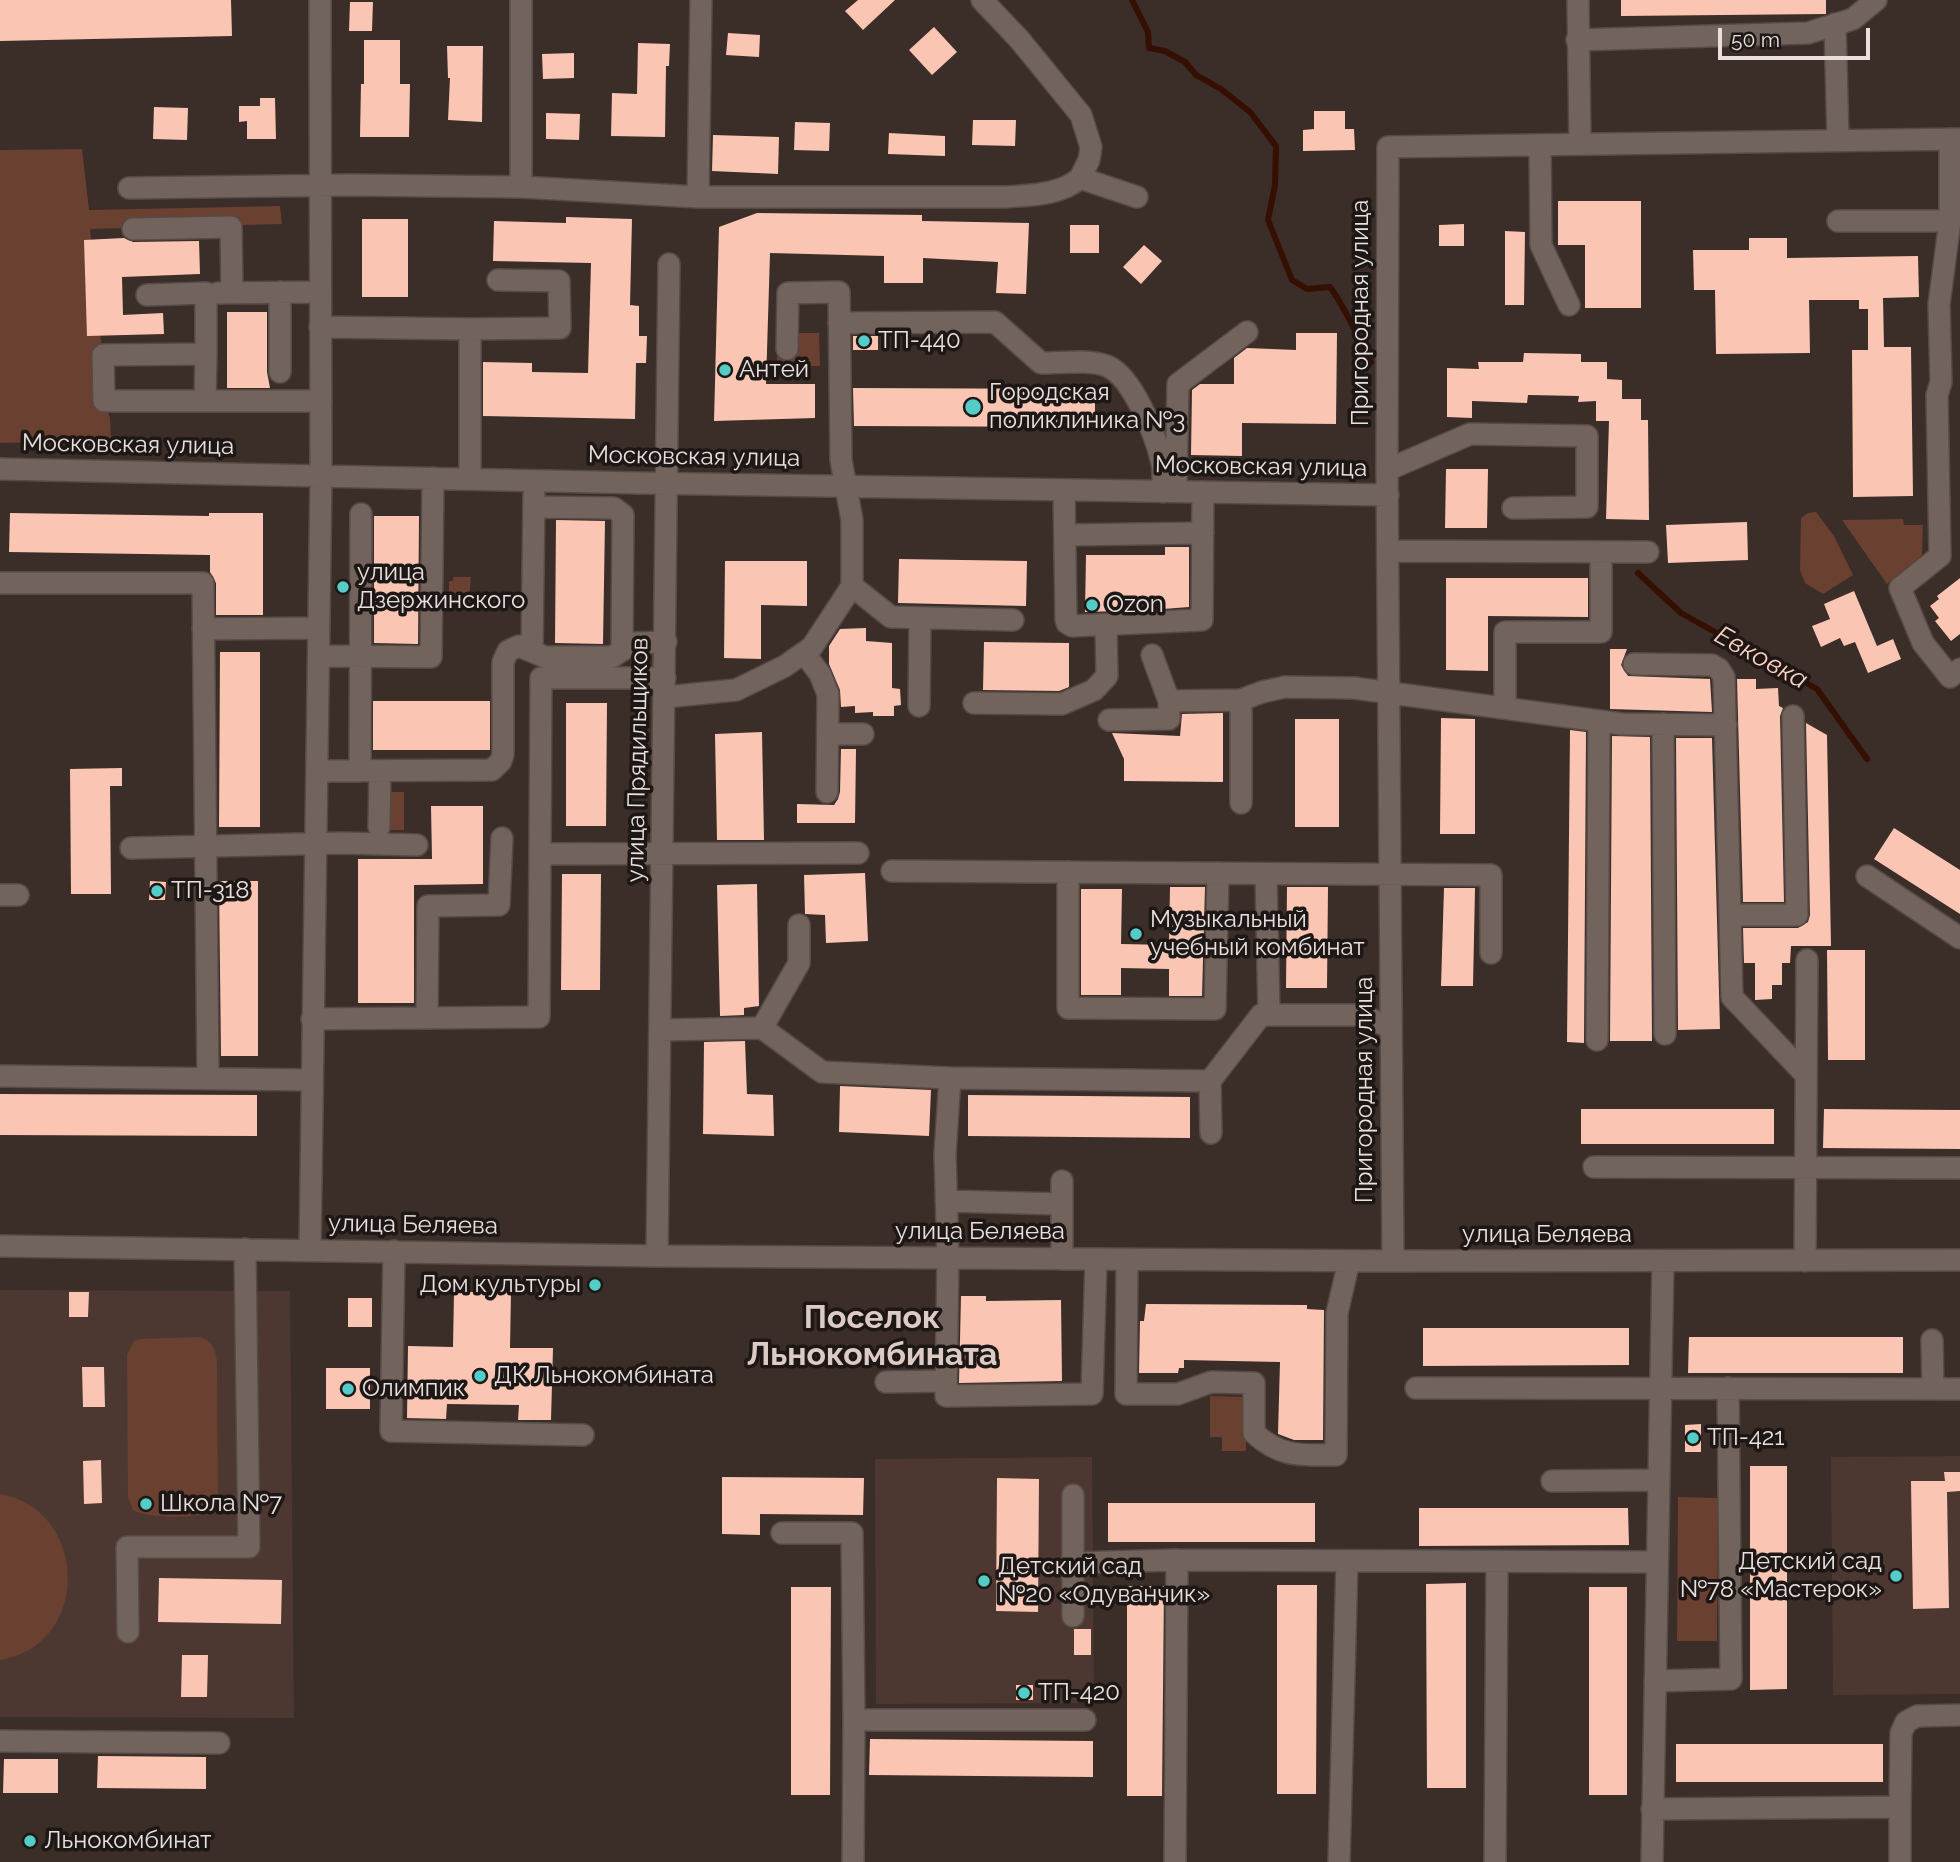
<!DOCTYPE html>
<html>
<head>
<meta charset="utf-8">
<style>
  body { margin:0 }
  #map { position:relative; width:1960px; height:1862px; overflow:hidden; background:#3b2d28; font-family:Raleway,sans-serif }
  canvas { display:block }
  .scale { position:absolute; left:1718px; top:28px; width:152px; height:32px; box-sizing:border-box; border:4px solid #e9e0dd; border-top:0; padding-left:9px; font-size:21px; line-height:24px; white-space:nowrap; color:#e9e0dd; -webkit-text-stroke:5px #1d1715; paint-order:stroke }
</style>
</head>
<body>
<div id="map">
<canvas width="1960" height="1862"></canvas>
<div class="scale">50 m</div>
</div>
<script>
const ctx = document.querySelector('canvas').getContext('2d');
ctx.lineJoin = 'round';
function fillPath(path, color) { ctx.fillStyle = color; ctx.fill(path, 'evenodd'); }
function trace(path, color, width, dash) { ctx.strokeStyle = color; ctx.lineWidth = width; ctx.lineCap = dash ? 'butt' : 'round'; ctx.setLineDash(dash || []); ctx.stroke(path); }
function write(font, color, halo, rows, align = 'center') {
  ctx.font = font + ' Raleway,sans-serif'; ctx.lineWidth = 7; ctx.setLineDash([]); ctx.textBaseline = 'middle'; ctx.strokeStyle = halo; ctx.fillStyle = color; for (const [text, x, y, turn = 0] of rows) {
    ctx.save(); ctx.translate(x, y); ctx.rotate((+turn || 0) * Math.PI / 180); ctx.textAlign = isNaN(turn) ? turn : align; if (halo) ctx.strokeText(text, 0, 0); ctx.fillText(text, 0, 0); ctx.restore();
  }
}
fillPath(new Path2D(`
  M0,1290L290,1291L294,1718L0,1717Z
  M1960,1456V1694L1833,1695L1831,1457Z
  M1092,1457L1094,1703L876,1704L875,1459Z`), '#4c3831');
fillPath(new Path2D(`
  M82,149L89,210L280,206L282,224L90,229L108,413L110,417L111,441L0,443V150Z
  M777,333H819L820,366H777Z
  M1816,512L1834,536L1853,575L1823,594L1805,583L1800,570L1801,518L1808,513Z
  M1903,519L1904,525H1923L1922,555L1887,584L1842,520Z
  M453,577H471L469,601H465V605H449V581H453Z
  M388,792H404V830H388Z
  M200,1337C212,1341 215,1348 217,1361L218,1504C214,1509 211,1513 205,1514C190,1518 145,1518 133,1510L128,1498L127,1354L134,1341L140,1339Z
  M1210,1396L1246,1397V1451H1222V1437H1210Z
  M0,1494C90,1510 91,1646 0,1660Z
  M1678,1497L1718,1498L1717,1641H1677Z`), '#6a4031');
trace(new Path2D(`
  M1132,0L1148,32L1149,48L1165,51L1185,62L1196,75L1221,89L1250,112L1276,146L1275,185L1268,220L1292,280L1307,289L1330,287C1347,310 1357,337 1371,362
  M1638,573L1681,613L1817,689L1867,759`), '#350f02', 6);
fillPath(new Path2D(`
  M0,0H231L232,36L0,41Z
  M858,0H895L863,30L845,11Z
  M1621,0H1826V14L1621,16Z
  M350,2H373L372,31H349Z
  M934,27L957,52L932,75L909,50Z
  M728,33L760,35L759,57L726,55Z
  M364,40H400V84H410L409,137H360L361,84H364Z
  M638,43L670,44L669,66H666L665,137L611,136L612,93L637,94Z
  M447,46H483L482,122L448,120L450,78H448Z
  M574,53V78L543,79L542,54Z
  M260,98H275L276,139H247V121L239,122V106H260Z
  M154,107L188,108L187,140L153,139Z
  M1314,111H1345V129H1354L1355,150L1303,151V130L1314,129Z
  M546,113L580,114L579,140L546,139Z
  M973,120H1016L1015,146L972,145Z
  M795,122L830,123L829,151L794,150Z
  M889,133L945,136V156L888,154Z
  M713,135L779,137L778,174L712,171Z
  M1558,201H1641V308H1585V245H1558Z
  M757,213L922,215V221L1029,223L1026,294L996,293L998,262L923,258V283H884V256L770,253L766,384H815V418L714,421L719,227Z
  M566,217L632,219L630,305L639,306V336H647L646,363H636L635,419L483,416V362L532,363V372L588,373L591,263L493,261L494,221L566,223Z
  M362,219H408V297H362Z
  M1464,224V246H1439V225Z
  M1070,225H1099V253H1070Z
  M1505,231L1525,232L1524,305H1505Z
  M124,238L133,242L199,241L200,274L122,277L123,315L163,313L164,334L87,336L84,240Z
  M1749,238H1787V258L1918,256L1919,297L1883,298L1884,347H1911L1913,496L1853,497L1852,350H1868V309H1859V300H1809L1810,353L1716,354L1715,290H1694L1693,250H1749Z
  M1144,245L1162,261L1141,284L1123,267Z
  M227,312H267V372L270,388H227Z
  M1296,333H1337L1336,424L1242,423V456L1191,455L1192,390L1200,384H1234V358L1247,348L1296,350Z
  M853,336H878V350H853Z
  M1524,353L1581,354V362H1607V379L1622,380V399H1641V420H1648L1649,520L1606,519L1609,421H1596V401L1578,402L1579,396L1528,395L1527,403L1472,401V418L1447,417V368L1479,369L1478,362H1523Z
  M853,388L1095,389V427L854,426Z
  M1446,469H1488L1487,528H1445Z
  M10,513L209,516V513H263V615H216V583L210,572V555L9,552Z
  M374,516H419L418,644L374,643Z
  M556,520L605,521L603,644L555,643Z
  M1747,522L1748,560L1668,563L1666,525Z
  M1165,547H1189V607L1163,609V600H1118V611L1085,612L1086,555H1165Z
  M899,559L1027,561L1026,606L898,603Z
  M725,561H807V606L761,605V659L724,658Z
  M1446,578H1588V617L1488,616V671L1446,670Z
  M1960,578V634L1951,641L1935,621L1939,618L1930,606L1939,599L1937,596Z
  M1854,591L1877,646L1893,639L1901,659L1868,673L1855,642L1844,646L1840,638L1821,647L1812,626L1830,619L1824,604Z
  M866,628V641L892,643V688L900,689L901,705L894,706V716H873V712L855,713V706L841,707L840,690L829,664V646L840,629Z
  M984,642L1069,643V687L1059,691L983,690Z
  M1610,649H1627L1621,665L1628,676L1710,679L1712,712L1610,709Z
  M220,652H260V827H219Z
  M1737,679H1756V689L1778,688L1779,706L1783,708L1780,716L1784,902H1743Z
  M373,701H490V750H373Z
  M566,703H607L606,826H566Z
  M1223,713V782L1124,781V759L1112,733L1180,736L1182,714Z
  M1441,718L1475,719V834H1440Z
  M1295,719H1339V827H1295Z
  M1806,723L1827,735L1831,946H1791L1790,963H1782V985H1772V999L1755,1000V963H1744L1743,928H1798L1808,922L1810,915Z
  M1570,730L1586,732L1584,1043L1567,1042Z
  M762,732L764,840H717L715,734Z
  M1612,736L1650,737L1652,1041H1610Z
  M1676,738H1712L1720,1029L1678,1030Z
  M841,749H856L855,823H797V804L834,805L838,799L840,792Z
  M122,768V786H110L111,894H71L70,769Z
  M431,806H483V884L414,885V1003H358V859H432Z
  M1894,828L1960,870V914L1874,859Z
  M865,873L868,941L826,943L825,915L805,914L804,875Z
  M562,874H601L600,990H561Z
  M150,881L166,882L165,900H149Z
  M219,881H258V1056H221Z
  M757,884L759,1006L744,1008V1015L720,1016L717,885Z
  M1170,887H1205L1202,996H1169V969L1121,968V995H1081V889H1122L1121,944L1169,945Z
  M1287,887H1328L1327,988H1286Z
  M1444,888H1475L1473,986H1441Z
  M1827,950H1865V1060H1828Z
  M745,1041L747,1094L773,1095L774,1136L703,1134L704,1042Z
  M840,1086L931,1090L929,1136L839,1132Z
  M0,1094L257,1095V1136L0,1135Z
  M968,1095L1190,1097V1138L968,1136Z
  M1581,1109H1774V1144H1581Z
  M1824,1109L1960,1110V1149L1823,1148Z
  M69,1292H89L88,1317H69Z
  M454,1292H511L510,1348H553L551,1420H518L519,1405L447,1404L446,1419L407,1418L408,1346L453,1347Z
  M961,1296H986V1301L1061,1300L1062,1381L959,1383Z
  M348,1298H372V1327H348Z
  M1146,1304L1307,1305V1309L1324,1310L1323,1440H1294L1278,1434L1280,1362L1184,1360V1368H1179L1178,1373H1139L1140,1321H1144Z
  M1423,1328H1629V1365L1423,1366Z
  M1689,1337H1903V1373H1688Z
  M82,1367H104L105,1407H83Z
  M326,1368H370V1409H326Z
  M1701,1424V1452H1685V1425Z
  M101,1460L102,1503L84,1504L83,1461Z
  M1750,1466H1787V1689L1750,1690Z
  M1944,1472H1960V1491L1947,1492L1949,1608L1913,1609L1911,1481H1945Z
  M722,1477L864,1478L863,1515L760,1514V1535L722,1534Z
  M997,1478L1039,1479L1038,1612L996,1611Z
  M1108,1503H1315V1542H1108Z
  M1419,1508H1628L1629,1545L1419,1546Z
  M159,1578L282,1580L281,1624L158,1622Z
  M1466,1583V1788H1427L1426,1584Z
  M1277,1585H1317L1316,1794H1277Z
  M1127,1586H1164L1162,1796H1127Z
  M791,1587H831L830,1795H791Z
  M1589,1587H1627V1795H1589Z
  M1074,1629H1091V1655H1074Z
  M182,1655H208L207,1697H181Z
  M1016,1685H1033V1700H1016Z
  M870,1739L1093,1741V1777L869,1775Z
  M1676,1744H1883V1782H1676Z
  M98,1756L206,1757V1789L97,1788Z
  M4,1759H58V1793H3Z`), '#fac6b3');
const minor = new Path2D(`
  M982,0L1019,39L1081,115L1091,147L1089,160L1080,178
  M1578,0L1580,143
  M1835,24L1838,140
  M1577,40L1808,33L1853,19L1876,0
  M1950,139V221L1939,304L1941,382L1937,395L1940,556L1900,588L1923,643L1950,677L1960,669
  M1540,145L1541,245L1569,305
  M521,187V0
  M129,188L350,185L521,187L698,197H1006C1031,195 1061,195 1080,178L1137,197
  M698,197L701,0
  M1838,221H1950
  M133,229L231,227L232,293
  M218,293L320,292
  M147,295L206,293V354
  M839,323L995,322L1041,363C1062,363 1088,359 1107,366C1132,376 1155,434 1161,459C1164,469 1163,481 1163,492
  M320,327L470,329
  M280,372V292
  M205,401L206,354L103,355L104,401H321
  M0,469L639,483L1388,495
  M1387,470L1470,434L1587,436V507L1513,508
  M470,479V329L560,328L559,281L498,280
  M1176,484L1178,384L1247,332
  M1064,490L1066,619L1067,623L1072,626L1202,620L1203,492
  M534,507L614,508L623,515L622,650
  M1065,535L1203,533
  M1388,551L1648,552
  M0,583H203L208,1078
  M852,586L891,617L1013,620
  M203,629L319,628
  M532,651L534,495
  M804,653L820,674L828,694L827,792
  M1152,655L1169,701
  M319,656L431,657L433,478
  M1634,664L1712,665L1719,669L1724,677L1732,997L1806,1075
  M665,697L736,690L785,666L812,647L852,586V520L841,460L839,292L788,293L787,349
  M974,703L1062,704L1094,690L1107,676L1106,625
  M919,706L920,618
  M1505,707V632H1601V552
  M1109,720L1169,719V701L1241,700
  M1663,724L1665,1034
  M828,734H863
  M317,771L492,770L501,761L503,754V662L508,651L519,646L545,657H612L633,643L666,642
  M360,771L361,514
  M1241,803V700L1262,692L1285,687L1354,688L1622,724L1726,725
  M379,827L380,771
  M131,848L343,843L417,845
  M541,854L858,853
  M892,871L1491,875V953
  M1068,872V1008L1215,1009L1218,873
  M1266,874L1269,1015
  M1867,876L1960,938
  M0,895H18
  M1730,915H1797L1793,716
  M427,1018L428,906L499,905L502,838
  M312,1019L539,1017L541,678H665
  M762,1028L799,963V925
  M660,1030L762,1028L822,1072L950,1078
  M1597,1040L1599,721
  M0,1076L311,1080
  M1210,1081L1211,1133
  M1594,1167L1960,1168
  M946,1201L1062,1204
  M0,1246L657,1256L1393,1261L1960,1260
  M310,1250L321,476L320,0
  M394,1251L391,1431L583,1435
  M657,1256L669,264
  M1062,1259V1181
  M1096,1259L1092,1394L946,1396L948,1257L945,1154L950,1078L1210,1081L1261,1015H1360L1390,1027
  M1127,1259L1126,1394H1178L1211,1382L1254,1383V1433C1281,1458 1302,1455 1336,1455L1337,1313L1349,1261
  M1393,1261L1387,470L1388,147L1960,139
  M1805,1261L1807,960
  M1932,1340L1933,1389
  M886,1382L946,1381
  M1416,1388L1960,1389
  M1552,1481L1659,1480
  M782,1533H852L854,1720L853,1862
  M1073,1563L1177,1560L1657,1562
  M1073,1616V1495
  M128,1632L127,1547H249L245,1249
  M1655,1681L1731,1679L1728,1388
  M854,1720H1085
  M0,1741L219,1743
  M1900,1807L1901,1733L1906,1722L1917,1716L1960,1715
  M1652,1809L1900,1807V1862
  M1175,1862L1177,1560
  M1339,1862L1347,1561
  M1495,1862L1497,1562
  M1652,1862L1663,1261`);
trace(minor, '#554a46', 24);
trace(minor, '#72635d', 21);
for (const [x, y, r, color] of [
  [864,341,7,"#54cdc8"],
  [725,370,7,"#54cdc8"],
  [973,407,9,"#54cdc8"],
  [343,587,7,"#54cdc8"],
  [1092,605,7,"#54cdc8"],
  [157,891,7,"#54cdc8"],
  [1136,934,7,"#54cdc8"],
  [595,1285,7,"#54cdc8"],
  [480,1376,7,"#54cdc8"],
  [348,1389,7,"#54cdc8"],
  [1693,1438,7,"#54cdc8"],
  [146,1504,7,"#54cdc8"],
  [1896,1576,7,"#54cdc8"],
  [984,1581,7,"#54cdc8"],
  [1024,1693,7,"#54cdc8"],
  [30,1841,7,"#54cdc8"]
]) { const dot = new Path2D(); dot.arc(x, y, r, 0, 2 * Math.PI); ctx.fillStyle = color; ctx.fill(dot); trace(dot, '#1d1715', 2.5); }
write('24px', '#e9e0dd', '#1d1715', [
  ["Пригородная улица",1361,313,-90],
  ["Московская улица",128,445,1],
  ["Московская улица",694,457,1],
  ["Московская улица",1261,467,1],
  ["улица Прядильщиков",638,760,-89],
  ["Пригородная улица",1365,1090,-90],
  ["улица Беляева",413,1225,1],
  ["улица Беляева",980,1232],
  ["улица Беляева",1547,1235]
]);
write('24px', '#e9e0dd', '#1d1715', [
  ["ТП-440",878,341],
  ["Антей",739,370],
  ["Городская",989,393],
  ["поликлиника №3",989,421],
  ["улица",357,573],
  ["Дзержинского",357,601],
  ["Ozon",1106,605],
  ["ТП-318",171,891],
  ["Музыкальный",1150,920],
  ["учебный комбинат",1150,948],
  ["Дом культуры",581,1285,"right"],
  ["ДК Льнокомбината",494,1376],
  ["Олимпик",362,1389],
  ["ТП-421",1707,1438],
  ["Школа №7",160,1504],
  ["Детский сад",1882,1562,"right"],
  ["№78 «Мастерок»",1882,1590,"right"],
  ["Детский сад",998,1567],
  ["№20 «Одуванчик»",998,1595],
  ["ТП-420",1038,1693],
  ["Льнокомбинат",44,1841]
], 'left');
write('italic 26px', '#fdcfbf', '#1d1715', [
  ["Евковка",1761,658,29]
]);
write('bold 32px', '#dccbc4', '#1d1715', [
  ["Поселок",872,1318],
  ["Льнокомбината",872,1355]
]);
</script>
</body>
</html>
